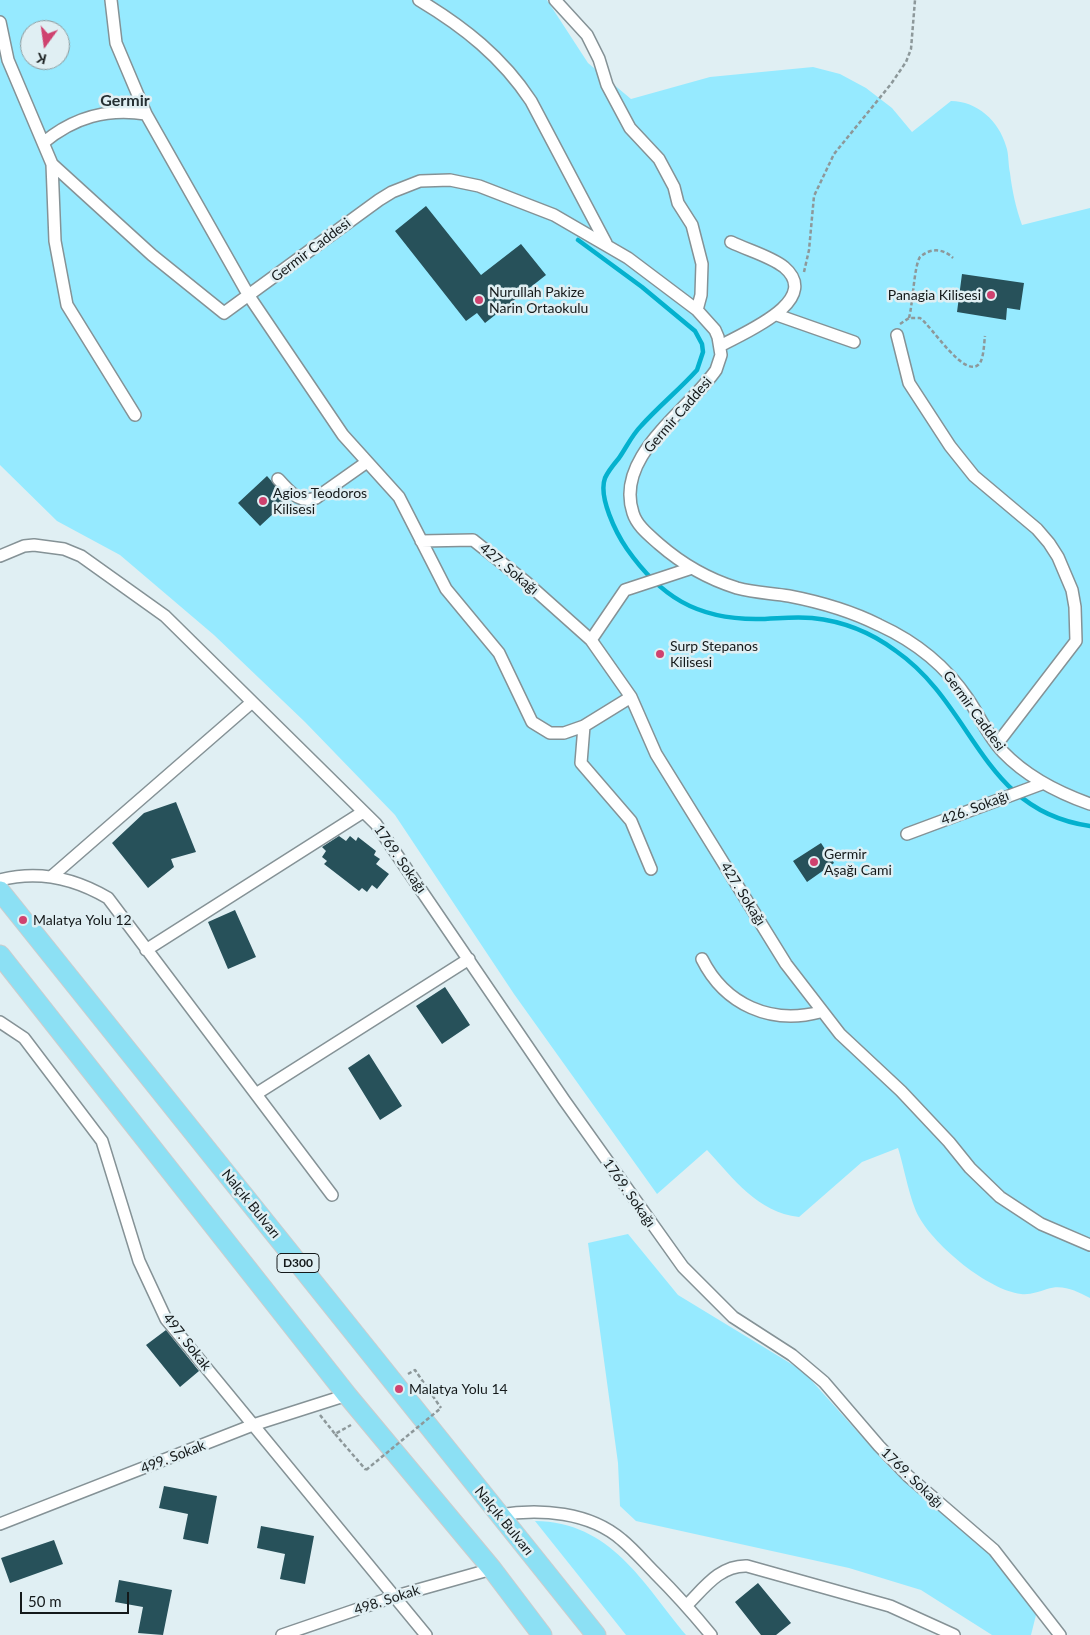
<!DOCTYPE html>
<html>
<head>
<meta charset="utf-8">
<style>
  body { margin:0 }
  #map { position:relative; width:1090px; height:1635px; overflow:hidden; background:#e0eff3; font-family:Lato,sans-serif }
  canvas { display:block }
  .north { position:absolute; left:20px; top:20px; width:50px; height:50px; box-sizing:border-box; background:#e0eff3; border:1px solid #8e999c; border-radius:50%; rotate:194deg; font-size:14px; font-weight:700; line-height:20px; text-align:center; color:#14191a }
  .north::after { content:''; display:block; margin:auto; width:18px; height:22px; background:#cf426f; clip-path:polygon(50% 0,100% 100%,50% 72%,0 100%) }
  .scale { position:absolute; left:20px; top:1592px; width:109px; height:22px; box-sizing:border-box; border:2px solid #14191a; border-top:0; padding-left:6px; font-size:15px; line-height:18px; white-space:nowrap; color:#14191a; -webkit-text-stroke:4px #e0eff3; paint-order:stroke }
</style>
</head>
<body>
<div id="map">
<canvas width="1090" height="1635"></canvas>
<div class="north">K</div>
<div class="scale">50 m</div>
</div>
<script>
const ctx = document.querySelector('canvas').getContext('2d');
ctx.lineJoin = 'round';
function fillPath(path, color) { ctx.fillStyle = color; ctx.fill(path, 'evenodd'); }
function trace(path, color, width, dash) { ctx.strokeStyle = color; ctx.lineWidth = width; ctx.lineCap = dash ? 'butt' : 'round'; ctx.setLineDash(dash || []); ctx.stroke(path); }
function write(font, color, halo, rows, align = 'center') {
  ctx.font = font + ' Lato,sans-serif'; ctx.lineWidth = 5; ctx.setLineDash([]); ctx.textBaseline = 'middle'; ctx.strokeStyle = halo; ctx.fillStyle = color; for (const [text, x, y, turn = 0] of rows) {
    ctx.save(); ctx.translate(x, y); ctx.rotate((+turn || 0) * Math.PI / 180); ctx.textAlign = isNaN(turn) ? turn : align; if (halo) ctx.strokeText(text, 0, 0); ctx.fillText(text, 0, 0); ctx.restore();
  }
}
fillPath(new Path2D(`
  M0,0H547L588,63L631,99L710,77L813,67L840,74L866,88L892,108L912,132L951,101C977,101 999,121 1006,146C1009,154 1008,164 1010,173C1012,190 1016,209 1022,225L1090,208V1298C1076,1291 1063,1284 1047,1289C1038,1292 1030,1295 1021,1294C988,1290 935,1246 919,1217C910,1201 904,1167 898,1148L862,1162L799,1217C757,1212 734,1179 707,1150L657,1194L514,994L395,815L305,722L214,635L120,555L57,521L0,465ZM30,30H60V60H30Z
  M628,1234L678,1295L803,1371L891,1469L987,1549L1037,1611L1031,1635H992L921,1590L849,1568L636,1521L620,1506L618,1463L588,1243Z
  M535,1521C611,1522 642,1582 686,1635H626Z`), '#96eaff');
trace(new Path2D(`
  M578,240L642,287L695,331L702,344L703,352L697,370C680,389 659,406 641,426C632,435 626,448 619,458C614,464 608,471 605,478C598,497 616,533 627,549C660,596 696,619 756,619C775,619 793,616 812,618C842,621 872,633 896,651C975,706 981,811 1090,826`), '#04b1ce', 4.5);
fillPath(new Path2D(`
  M426,206L481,275L521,244L546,275L485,323L477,313L466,321L395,231Z
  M962,274L1024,283L1020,310L1007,308L1006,320L957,312Z
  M267,476L288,500L260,526L238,503Z
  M176,802L196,852L171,859L174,867L148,888L112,843L144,813Z
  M339,836L346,841L350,836L356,841L358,837L376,851L374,855L380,859L376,864L389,874L377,889L372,885L367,892L362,888L359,891L324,864L327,861L322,857L326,851L322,847Z
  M821,843L834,863L807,882L793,861Z
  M235,910L256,957L228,969L208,922Z
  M445,987L470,1025L442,1044L416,1006Z
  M369,1054L402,1106L380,1120L348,1068Z
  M166,1330L199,1371L180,1387L146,1345Z
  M164,1486L217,1496L208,1544L183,1539L188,1514L159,1508Z
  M261,1526L314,1536L305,1584L280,1579L285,1554L257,1548Z
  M54,1540L63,1564L10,1583L1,1558Z
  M119,1580L172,1590L163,1635L138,1633L143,1607L115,1602Z
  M758,1583L791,1623L776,1635H761L735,1602Z`), '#27515a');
const minor = new Path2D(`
  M111,0L116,43L146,114L249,296L343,435L399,497L446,589L499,653L532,722L550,733H564L584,726L631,697
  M419,0C464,27 502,57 531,101L606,243
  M555,0L587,35L599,59L607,85L630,128L659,159L674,187L678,203L692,225L702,264L701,295L697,310
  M0,22L8,60L52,164L55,241L67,305L135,415
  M43,143C74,117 107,108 146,114
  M52,164L152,255L224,313L379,200L392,192L420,181L450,180L479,186L554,215L628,258L697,310L715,330L718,337L721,355L716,370C688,411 614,456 633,513C637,526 649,535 659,544C682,564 708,579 737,588C755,593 772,593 789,596C820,602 851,611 879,625C914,641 946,666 968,699C980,716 988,737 1003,752C1026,776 1059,793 1090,804
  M777,315L854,342
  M897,335L909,383L950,446L974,476L1037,529L1049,543L1058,557L1072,590L1075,607L1076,641L997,744
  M720,346C741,334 824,301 784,267C770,256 747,250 731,242
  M278,479C290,491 298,504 316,498L367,462
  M421,541L473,540L526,582L591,640L631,697L656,754L786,964L840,1034L901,1091L949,1142L970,1168L1000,1197L1041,1224L1090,1245
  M0,556L24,546L34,545L64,549L81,556L165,616L376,824L564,1100L683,1267L733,1317L792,1355L824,1382L879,1446L908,1476L994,1550L1060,1635
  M591,640L625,590L692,568
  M584,726L581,763L631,821L651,869
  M907,834L1044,783
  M51,877L251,703
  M0,880C38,870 74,878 108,898L332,1195
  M146,950L363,812
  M702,959C725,1005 771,1025 820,1012
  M0,1022L24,1038L102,1141L139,1261L166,1319L426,1635
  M256,1094L469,959
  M499,1515C540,1508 590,1512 622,1540C634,1550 644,1562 655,1573C675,1593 693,1613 711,1635
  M0,1524L253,1425L347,1395
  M687,1605C704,1588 720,1565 747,1566L890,1606L954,1635
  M282,1635L396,1596L492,1569`);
const trunk = new Path2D(`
  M0,891L596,1635
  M0,955L347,1395L492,1569L542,1635`);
trace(minor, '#859296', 14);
trace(trunk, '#cbcccd', 21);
trace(new Path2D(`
  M804,272L809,250L814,196L834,154L891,84L906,62L911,49L915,0
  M909,318C913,303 914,266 920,257C930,248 943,248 953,258
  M900,324L909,318H920C931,325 966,382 980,363C984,356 984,343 985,336
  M408,1374L415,1370L441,1408
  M320,1415L335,1434L351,1425
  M335,1434L366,1470`), '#8d989a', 2.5, [4, 2.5]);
trace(minor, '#fff', 11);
trace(trunk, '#8ce0f4', 19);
trace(new Path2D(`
  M366,1470L441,1408`), '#8d989a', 2.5, [4, 2.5]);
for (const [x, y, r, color] of [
  [991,295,5,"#cf426f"],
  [479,300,5,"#cf426f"],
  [263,501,5,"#cf426f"],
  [660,654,5,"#cf426f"],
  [814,862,5,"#cf426f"],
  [23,920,5,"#cf426f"],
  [399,1389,5,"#cf426f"]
]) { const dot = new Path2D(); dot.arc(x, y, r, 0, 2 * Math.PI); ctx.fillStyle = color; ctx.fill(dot); trace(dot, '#e0eff3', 2); }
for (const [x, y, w] of [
  [298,1263,42]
]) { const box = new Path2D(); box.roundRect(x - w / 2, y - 9.5, w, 19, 4); ctx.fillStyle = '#e0eff3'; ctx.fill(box); trace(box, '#14191a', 1); }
write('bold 12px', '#14191a', null, [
  ["D300",298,1263]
]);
write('14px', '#14191a', '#e0eff3', [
  ["Germir Caddesi",311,250,-37],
  ["Germir Caddesi",678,415,-49],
  ["427. Sokağı",509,569,40],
  ["Germir Caddesi",974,711,54],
  ["426. Sokağı",975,808,-21],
  ["1769. Sokağı",400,859,55],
  ["427. Sokağı",743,894,58],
  ["1769. Sokağı",629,1193,55],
  ["Nalçık Bulvarı",251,1204,51],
  ["497. Sokak",187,1342,52],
  ["499. Sokak",173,1457,-21],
  ["1769. Sokağı",912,1478,44],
  ["Nalçık Bulvarı",504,1521,51],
  ["498. Sokak",387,1600,-18]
]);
write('14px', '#14191a', '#e0eff3', [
  ["Nurullah Pakize",489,292],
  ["Narin Ortaokulu",489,308],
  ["Panagia Kilisesi",981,295,"right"],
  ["Agios Teodoros",273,493],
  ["Kilisesi",273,509],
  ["Surp Stepanos",670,646],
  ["Kilisesi",670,662],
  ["Germir",824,854],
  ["Aşağı Cami",824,870],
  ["Malatya Yolu 12",33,920],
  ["Malatya Yolu 14",409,1389]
], 'left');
write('bold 16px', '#253033', '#e0eff3', [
  ["Germir",125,101]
]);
</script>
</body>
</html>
